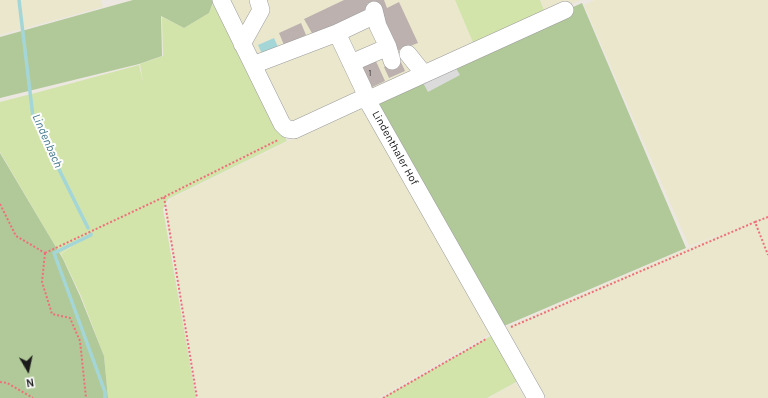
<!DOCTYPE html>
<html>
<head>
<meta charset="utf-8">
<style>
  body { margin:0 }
  #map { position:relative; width:768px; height:398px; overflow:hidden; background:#ece7e1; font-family:Karla,sans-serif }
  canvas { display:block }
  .north { position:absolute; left:8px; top:350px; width:40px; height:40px; -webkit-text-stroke:3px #fff; paint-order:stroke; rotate:171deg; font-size:11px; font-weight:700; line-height:16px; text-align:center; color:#1b1b1b }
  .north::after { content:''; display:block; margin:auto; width:14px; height:18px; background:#1b1b1b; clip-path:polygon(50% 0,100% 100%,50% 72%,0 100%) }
</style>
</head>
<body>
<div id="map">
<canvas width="768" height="398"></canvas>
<div class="north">N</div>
</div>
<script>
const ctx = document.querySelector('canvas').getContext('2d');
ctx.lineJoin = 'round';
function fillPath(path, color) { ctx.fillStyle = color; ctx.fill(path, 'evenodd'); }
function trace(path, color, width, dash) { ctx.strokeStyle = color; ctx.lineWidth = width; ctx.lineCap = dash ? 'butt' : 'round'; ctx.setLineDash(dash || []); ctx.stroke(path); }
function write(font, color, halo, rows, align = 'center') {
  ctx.font = font + ' Karla,sans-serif'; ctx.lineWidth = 4; ctx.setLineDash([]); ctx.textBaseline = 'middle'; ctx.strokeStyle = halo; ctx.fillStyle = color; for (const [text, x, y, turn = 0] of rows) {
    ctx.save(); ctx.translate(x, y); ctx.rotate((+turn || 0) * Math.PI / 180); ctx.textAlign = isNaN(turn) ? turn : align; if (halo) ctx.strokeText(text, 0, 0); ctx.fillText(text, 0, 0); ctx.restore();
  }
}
fillPath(new Path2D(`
  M0,0H101L103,7L0,35Z
  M222,0H455L474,45L289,124Z
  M541,0H581L546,15Z
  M594,0H768V398H540L500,330L723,233L689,246L584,5Z
  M362,105L492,333L379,398H198L165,211L170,199Z
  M516,383L525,398H488Z`), '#eae7cd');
fillPath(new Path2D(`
  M215,0L287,141L168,199L163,209L196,398H108L104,356L81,296L61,254L90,234L60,254L0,152V102L39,92L40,98L39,92L139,65L143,82L140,64L163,56L162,17L184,28L209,13Z
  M455,0H540L546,15L474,45Z
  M494,334L520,380L487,398H382Z`), '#d2e4aa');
fillPath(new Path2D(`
  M133,0H214L209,13L184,28L161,16L162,56L139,64L0,98V37Z
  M582,3L686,248L497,329L371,106L382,95Z
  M0,153L63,259L80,296L104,356L108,398H0Z`), '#b1c998');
fillPath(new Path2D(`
  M454,65L460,75L428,92L421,79Z`), '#dbdbdb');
fillPath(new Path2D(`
  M274,38L279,49L263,56L258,45Z`), '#a4d6d8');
trace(new Path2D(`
  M19,0L33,117L88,228
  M91,234V235L54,253L105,392V398`), '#a4d6d8', 3.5);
fillPath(new Path2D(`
  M344,0H384L387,8L399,2L418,43L397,51L373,1L367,4L369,8L362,12V13L313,35L304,19Z
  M301,23L306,35L284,45L279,33Z
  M374,57L385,81L366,90L355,66Z
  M400,60L405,71L389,78L384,67Z`), '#bcb1ae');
const minor = new Path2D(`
  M221,0L282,124L287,129L294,130L359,100H367L536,398
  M374,10L378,26L388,47L392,61
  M337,33L363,88L367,100L565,10
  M242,44L261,10L258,0
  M408,54L424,74
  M351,63L388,47
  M253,65L337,33L375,15`);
trace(minor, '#9c9c9c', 18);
trace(new Path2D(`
  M164,197L197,398
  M0,204L16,236L45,253
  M755,222L768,217
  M45,253L164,197L278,140
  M45,253L42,282L52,314L70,318L80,341L86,398
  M511,327L755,222L768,255
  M0,382L7,383L33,398
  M383,398L486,339`), '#f06e7b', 2, [2, 2]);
trace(minor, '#fff', 17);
write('9px', '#434040', null, [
  ["1",370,73]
]);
write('11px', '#1b1b1b', '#fff', [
  ["Lindenthaler Hof",395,148,61]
]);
write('italic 12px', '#46798e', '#fff', [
  ["Lindenbach",47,141,66]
]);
</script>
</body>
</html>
